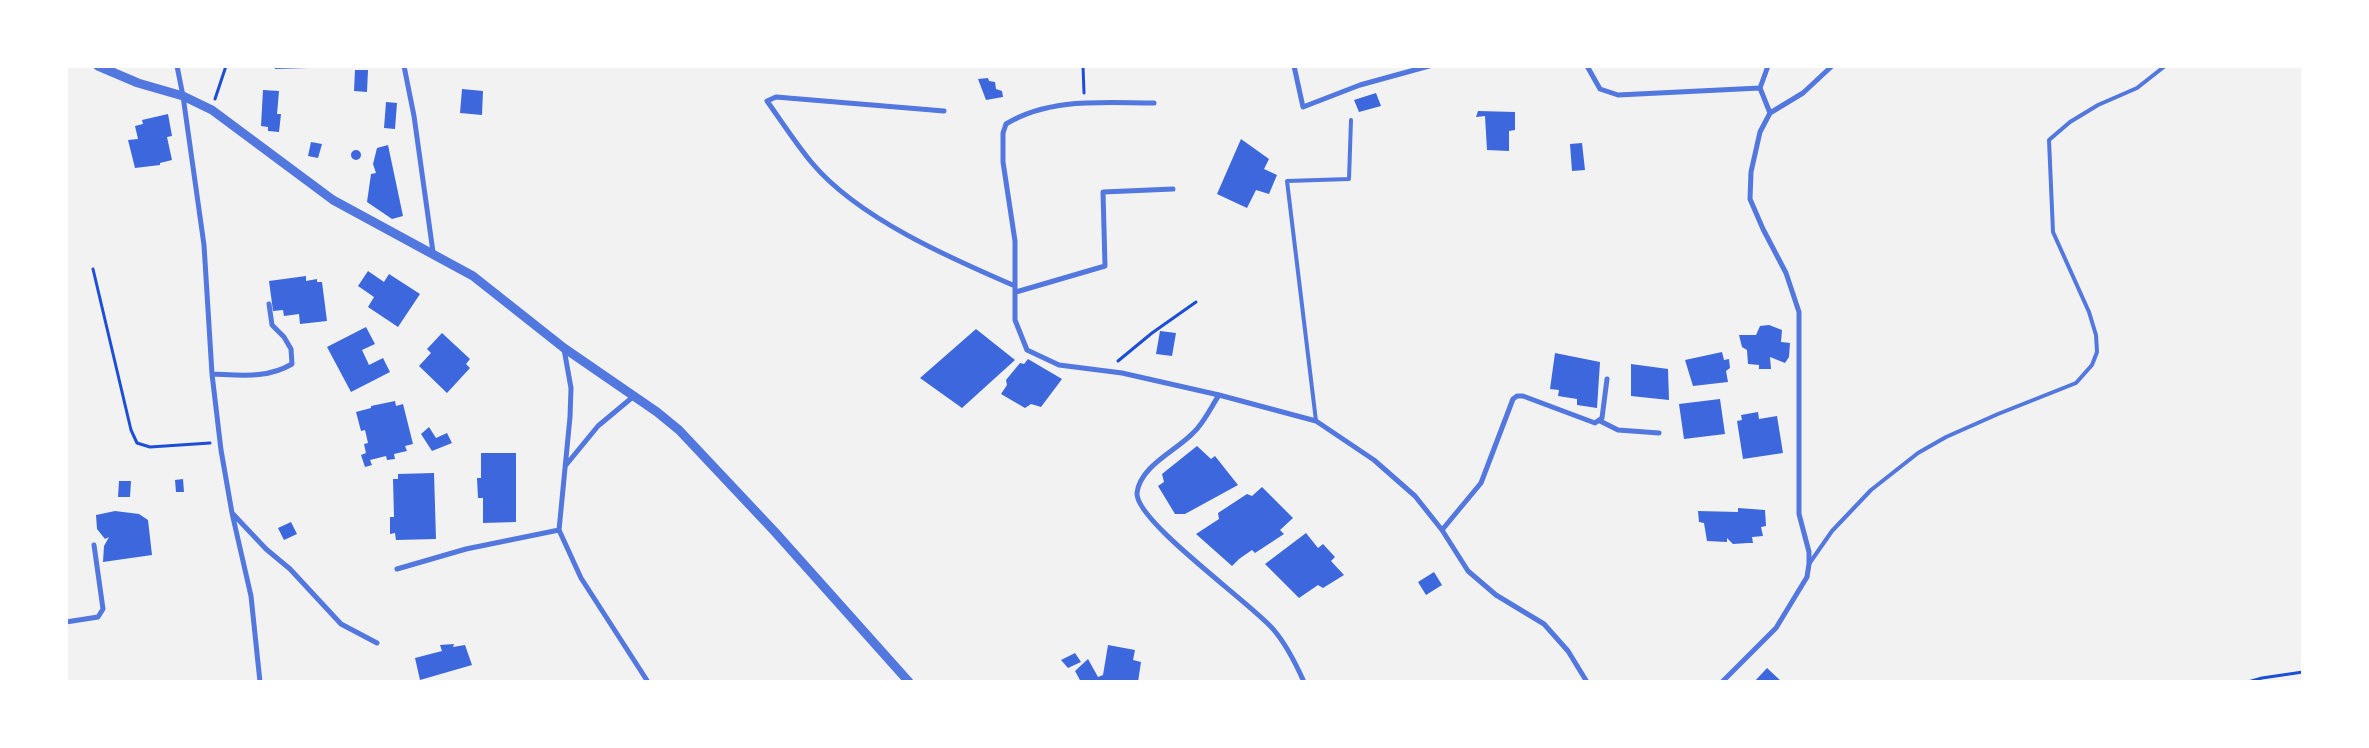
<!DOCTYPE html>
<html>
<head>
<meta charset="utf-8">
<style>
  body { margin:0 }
  #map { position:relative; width:2369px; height:748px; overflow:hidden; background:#f2f2f2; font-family:"Asap Condensed",sans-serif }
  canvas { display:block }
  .frame { position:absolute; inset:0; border:68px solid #fff; pointer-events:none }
</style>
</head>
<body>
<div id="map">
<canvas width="2369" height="748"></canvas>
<div class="frame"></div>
</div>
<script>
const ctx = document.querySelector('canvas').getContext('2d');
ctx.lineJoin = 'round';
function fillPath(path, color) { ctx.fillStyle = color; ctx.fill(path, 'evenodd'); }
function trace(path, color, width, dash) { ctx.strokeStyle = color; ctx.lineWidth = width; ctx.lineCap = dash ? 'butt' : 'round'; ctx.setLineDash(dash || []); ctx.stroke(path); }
fillPath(new Path2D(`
  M275,66H308V68L275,69Z
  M355,70H368L367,92L354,91Z
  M988,78L989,81L995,82L996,89L1002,91L1003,97L986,100L978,79Z
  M462,89L483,91L482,115L460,113Z
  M263,90L279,91L277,114H281L279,132L268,131V127L261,126Z
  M1376,93L1381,106L1359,112L1354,100Z
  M386,102L397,103L395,129L384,128Z
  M1478,111L1515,112V130L1509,131V151L1487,150L1485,116L1476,117Z
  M168,114L172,136L167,137L172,160L160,163V165L135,168L128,140L138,139L135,126L143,124L142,120Z
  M1241,139L1269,159L1264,169L1277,175L1269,194L1256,190L1247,208L1217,194Z
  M311,142L322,144L318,158L308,156Z
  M1582,143L1585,170L1572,171L1570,144Z
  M388,145L403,216L392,219L367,202L371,174L376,173L373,164L377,148Z
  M351 155a5 5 0 1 1 10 0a5 5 0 1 1-10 0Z
  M368,271L384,282L389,274L420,294L398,327L368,307L374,297L358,286Z
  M306,276V281L317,279V282H322L327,321L300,324L299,314L284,316L283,310L273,311L269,281Z
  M1769,325L1782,330L1781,342L1790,343L1789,357L1785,363L1770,357L1771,369H1759V365L1748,364L1747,350L1742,347L1739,335H1756L1760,326Z
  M366,327L375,344L362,350L369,365L383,358L390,372L351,392L327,347Z
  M976,329L1015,360L962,408L920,378Z
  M1160,331L1176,333L1172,356L1156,354Z
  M442,333L470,359L466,364L470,368L447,393L419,366L431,353L427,349Z
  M1722,352L1724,360L1729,359L1730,368L1726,371L1728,382L1693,386L1685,360Z
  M1555,353L1600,362L1597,408L1577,405V399L1558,396L1559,390L1550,389Z
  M1028,359L1062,379L1041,407L1031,404L1025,408L1001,394L1007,385L1006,380L1020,363L1024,364Z
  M1631,364L1668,369L1669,400L1631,396Z
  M1720,399L1725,434L1684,439L1679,404Z
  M395,401L396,406L403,404L413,444L405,446L407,451L394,454L395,459L387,460L386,456L370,460L372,465L365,467L361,455L366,453L364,444L368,443L365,430L361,431L356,412L371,408V406Z
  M1758,412L1759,419L1777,416L1783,453L1743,459L1737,421L1742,420L1741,415Z
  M429,427L436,438L447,433L452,443L432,451L421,434Z
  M1197,446L1211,459L1215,456L1238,485L1185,514H1175L1158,486L1164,482L1162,474Z
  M481,453H516V522L483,523V498H478L477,478H481Z
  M434,473L436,539L396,540L395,533L390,534V517H394L393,479H398V474Z
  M183,479L184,492H176L175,480Z
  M119,481H131L130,497H118Z
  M1262,487L1293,518L1280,530L1284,534L1255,553L1252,550L1239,559L1232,566L1196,534L1219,519L1218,513L1247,494L1252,496Z
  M1738,508L1765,510L1766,526L1761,527L1763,536L1752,537L1753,543H1748L1733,544L1727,538V542L1707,541L1704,523L1699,522L1698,511L1738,512Z
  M115,511L139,514L148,520L152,555L103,562L104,546L109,537L105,539L97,529L96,515Z
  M291,522L297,534L284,540L278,528Z
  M1306,533L1318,548L1323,544L1335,557L1331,561L1344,575L1323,588L1318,585L1299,598L1265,564Z
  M1434,572L1442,585L1426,595L1418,582Z
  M454,644L453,647L465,645L472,665L420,680L415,658L442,651L440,645Z
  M1108,645L1135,650L1133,660L1141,662L1138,682H1081L1075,671L1088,659L1098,677L1103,675Z
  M1075,653L1081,662L1068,668L1061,660Z
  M1767,668L1782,682H1754Z`), '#3d67dc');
trace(new Path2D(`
  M1083,66L1084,93
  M215,99L226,66
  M93,269L131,430L137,443L150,447L210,443
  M1118,361L1152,333L1196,302
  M2248,682L2262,678L2303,672`), '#1d4ed8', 3);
trace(new Path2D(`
  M1316,421L1287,181L1349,179L1351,120
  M1809,564L1832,531L1871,490L1918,453L1946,437L1998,414L2076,383L2092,365L2097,352L2096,335L2089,312L2053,232L2049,140L2070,122L2098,105L2137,88L2165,66`), '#5277de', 4);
trace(new Path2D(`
  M177,66L183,96L204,245L212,374L221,450L232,513L251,596L260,682
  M404,66L414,116L433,252
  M1294,66L1303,107L1360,85L1429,66
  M1587,66L1600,89L1618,95L1760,88
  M1768,66L1760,88L1770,113
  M1154,103C1105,103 1050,97 1006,124L1003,133V162L1015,241V320L1027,350L1059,365L1122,373L1219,395L1316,421L1374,460L1415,496L1442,530L1468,571L1496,595L1544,624L1568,651L1587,682
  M944,111L776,97L767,101C782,122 796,144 812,163C858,218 950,258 1015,286
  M1016,292L1105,266L1103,192L1173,189
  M564,349L571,388L570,417L559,530L581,578L648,682
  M212,374C240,375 267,379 292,364L291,349L284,337L272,325L269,304
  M1219,395C1211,407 1204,423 1193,433C1176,451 1140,466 1137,493C1135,521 1252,604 1273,629C1286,644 1296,664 1304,682
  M1600,421L1618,430L1659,433
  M566,465L598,426L634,396
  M233,514L266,549L290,569L341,624L377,643
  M1442,530L1481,483L1513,399L1517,396H1523L1595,423L1602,418L1607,379
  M397,569L466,549L559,530
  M66,622L98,617L103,609L94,545
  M1722,682L1776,628L1807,577L1809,564V552L1799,514V312L1786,273L1763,229L1750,199L1751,172L1760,132L1770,113L1803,93L1832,66`), '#5277de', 5);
trace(new Path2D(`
  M98,66L138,83L183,96L212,110L333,200L473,276L564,348L657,412L679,430L775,532L909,682`), '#5277de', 9);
</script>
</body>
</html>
